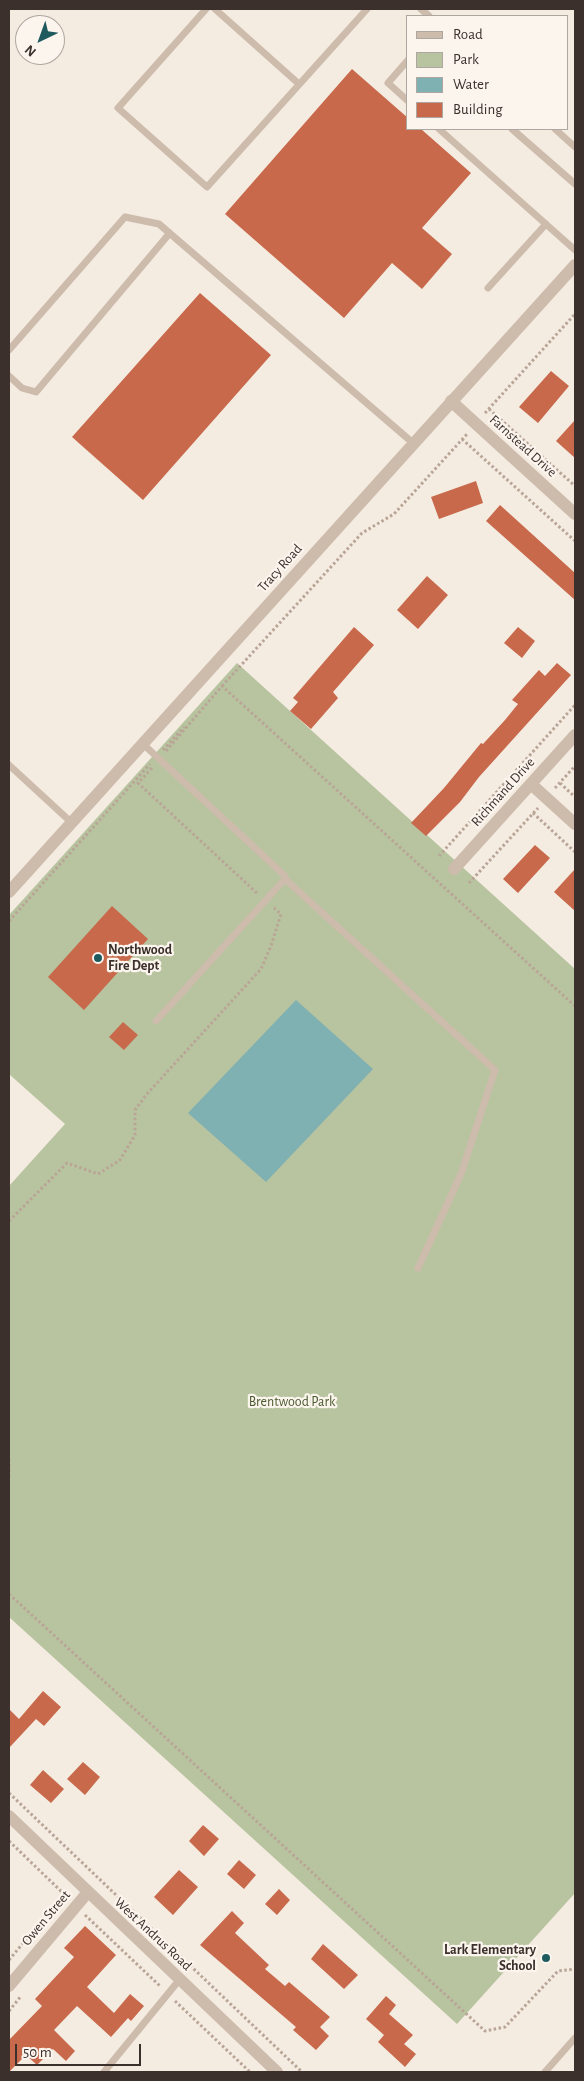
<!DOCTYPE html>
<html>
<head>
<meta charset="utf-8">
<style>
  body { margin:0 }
  #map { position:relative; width:584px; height:2081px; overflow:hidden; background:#f4ebe1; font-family:"Alegreya Sans",sans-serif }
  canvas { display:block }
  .frame { position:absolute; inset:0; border:10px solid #3b302b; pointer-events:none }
  .legend { position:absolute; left:406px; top:15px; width:162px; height:115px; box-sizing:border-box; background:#fbf5ee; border:1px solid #aea6a0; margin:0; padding:6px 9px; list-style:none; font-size:15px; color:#3b302b }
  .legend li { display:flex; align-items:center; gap:10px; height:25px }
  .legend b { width:25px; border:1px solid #aea6a0 }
  .north { position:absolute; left:15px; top:15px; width:50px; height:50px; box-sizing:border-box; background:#fbf5ee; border:1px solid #aea6a0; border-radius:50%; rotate:222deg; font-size:14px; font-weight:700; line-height:20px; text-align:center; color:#3b302b }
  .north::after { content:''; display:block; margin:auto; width:18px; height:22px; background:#1f5a5e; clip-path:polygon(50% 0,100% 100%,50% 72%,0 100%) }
  .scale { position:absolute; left:15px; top:2044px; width:126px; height:22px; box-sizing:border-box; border:2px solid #3b302b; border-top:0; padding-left:6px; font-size:15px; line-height:18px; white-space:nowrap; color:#3b302b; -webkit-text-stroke:4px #fbf5ee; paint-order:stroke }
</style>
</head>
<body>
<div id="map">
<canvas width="584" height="2081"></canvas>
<div class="frame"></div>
<ul class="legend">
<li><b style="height:6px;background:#cdbbac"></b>Road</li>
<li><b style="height:14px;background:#b8c4a0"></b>Park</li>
<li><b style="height:14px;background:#7fb0b2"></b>Water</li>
<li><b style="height:14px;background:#c8694b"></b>Building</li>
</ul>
<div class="north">N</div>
<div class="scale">50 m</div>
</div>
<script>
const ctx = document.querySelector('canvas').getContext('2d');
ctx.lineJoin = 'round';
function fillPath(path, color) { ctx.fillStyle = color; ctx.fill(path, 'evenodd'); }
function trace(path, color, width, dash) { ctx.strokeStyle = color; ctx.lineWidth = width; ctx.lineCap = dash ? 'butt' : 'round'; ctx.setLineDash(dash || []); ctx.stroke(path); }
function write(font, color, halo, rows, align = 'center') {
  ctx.font = font + ' "Alegreya Sans",sans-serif'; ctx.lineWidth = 4.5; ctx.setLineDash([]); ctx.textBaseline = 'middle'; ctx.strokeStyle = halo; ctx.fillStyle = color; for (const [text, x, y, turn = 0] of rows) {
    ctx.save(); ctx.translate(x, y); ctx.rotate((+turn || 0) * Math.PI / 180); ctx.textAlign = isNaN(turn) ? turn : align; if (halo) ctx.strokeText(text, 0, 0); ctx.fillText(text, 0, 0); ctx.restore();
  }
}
fillPath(new Path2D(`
  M237,663L575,969V1893L457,2024L9,1617V1186L65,1124L9,1074V915Z`), '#b8c4a0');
fillPath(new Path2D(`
  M296,1000L373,1069L266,1182L188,1113Z`), '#7fb0b2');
fillPath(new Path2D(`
  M352,69L408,118V129H421L471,173L422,228L452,254L422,289L392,263L344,318L225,214Z
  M200,293L271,355L143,500L72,437Z
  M551,371L569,386L538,423L519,407Z
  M575,420V458L556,441Z
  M476,481L483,503L439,519L431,497Z
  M500,505L575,573V600L486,521Z
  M427,576L448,595L418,629L397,610Z
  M354,627L374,645L333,692L338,698L311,729L290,711L298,702L293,698Z
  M518,627L535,641L522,658L504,643Z
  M557,663L571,675L479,777L460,802L426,836L411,823L444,788L481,743L483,744L505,720L518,704L512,700L539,670L545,676Z
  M535,845L550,858L518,893L503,879Z
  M575,869V911L554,892Z
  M112,906L148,939L84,1010L48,977Z
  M123,1022L138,1035L124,1050L109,1037Z
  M43,1691L61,1707L44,1726L36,1719L9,1748V1709L19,1719Z
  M83,1762L100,1777L85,1795L67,1779Z
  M43,1770L64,1789L51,1803L30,1785Z
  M203,1825L219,1839L204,1856L189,1841Z
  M239,1860L256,1875L244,1889L227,1874Z
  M179,1870L198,1887L173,1915L154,1897Z
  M279,1889L290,1900L277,1915L265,1904Z
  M232,1911L244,1923L235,1933L269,1965L265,1969L285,1986L289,1982L330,2017L320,2027L329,2036L316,2050L293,2030L296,2027L200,1945Z
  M85,1926L116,1955L87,1987L114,2013L130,1994L144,2006L131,2021L128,2018L111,2037L77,2006L54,2030L75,2051L66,2061L53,2049L37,2065L26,2055L9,2072V2040L42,2006L35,1999L74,1957L64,1948Z
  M323,1944L358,1975L344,1989L311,1959Z
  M386,1996L396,2005L389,2014L413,2035L404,2044L416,2054L405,2067L378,2042L384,2035L366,2019Z`), '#c8694b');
trace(new Path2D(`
  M489,409L575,486
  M485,413L575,314
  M462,439L575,541
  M222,686L362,533L394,514L468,433
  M163,750L184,727
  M166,751L222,686L575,1006
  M152,768L138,783L258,894
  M560,783L575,797
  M555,788L575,766
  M533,813L575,852
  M439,856L575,705
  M469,883L538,808
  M9,921L150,764
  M9,1221L67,1163L98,1174L120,1160L135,1135V1110L146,1095L261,969L271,946L281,914L274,908
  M9,1459V1479
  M9,1594L485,2031L505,2027L558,1971L575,1969
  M9,1793L302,2072
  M9,1841L66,1896
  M85,1915L160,1986
  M9,1960L64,1894
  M175,2001L250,2072
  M9,2011L21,1996`), '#b9a596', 3, [2.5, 2.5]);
trace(new Path2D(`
  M206,9L118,108L207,187L367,9
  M215,9L299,84
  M421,9L429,16
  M408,60L388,83L408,101
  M439,129L575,250
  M512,129L575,184
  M555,129L575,147
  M488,288L546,224
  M9,350L125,217L159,224L413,443
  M9,376L22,388L36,392L169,234
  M142,743L285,876V879L156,1021
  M9,765L72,823
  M285,879L495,1070L461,1174L418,1268
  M104,2072L180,1979
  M545,2072L575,2038`), '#cdbbac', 7);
trace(new Path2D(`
  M451,401L575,514
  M531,784L575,824
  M454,869L575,735
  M9,1816L277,2072
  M9,1986L88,1892`), '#cdbbac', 12);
trace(new Path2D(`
  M9,892L575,265`), '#cdbbac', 12);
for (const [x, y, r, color] of [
  [98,958,5,"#1f5a5e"],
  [546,1958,5,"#1f5a5e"]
]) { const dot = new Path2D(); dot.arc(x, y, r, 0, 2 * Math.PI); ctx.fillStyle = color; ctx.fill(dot); trace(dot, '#fbf5ee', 2); }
write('14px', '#3b302b', '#fbf5ee', [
  ["Farnstead Drive",523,446,42],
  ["Tracy Road",280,568,-48],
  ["Richmand Drive",503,792,-48],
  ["Owen Street",46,1918,-50],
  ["West Andrus Road",153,1934,43]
]);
write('bold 14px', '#3b302b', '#fbf5ee', [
  ["Northwood",108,950],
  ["Fire Dept",108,966],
  ["Lark Elementary",536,1950,"right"],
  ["School",536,1966,"right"]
], 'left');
write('14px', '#4a5a2e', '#fbf5ee', [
  ["Brentwood Park",292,1402]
]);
</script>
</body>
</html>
